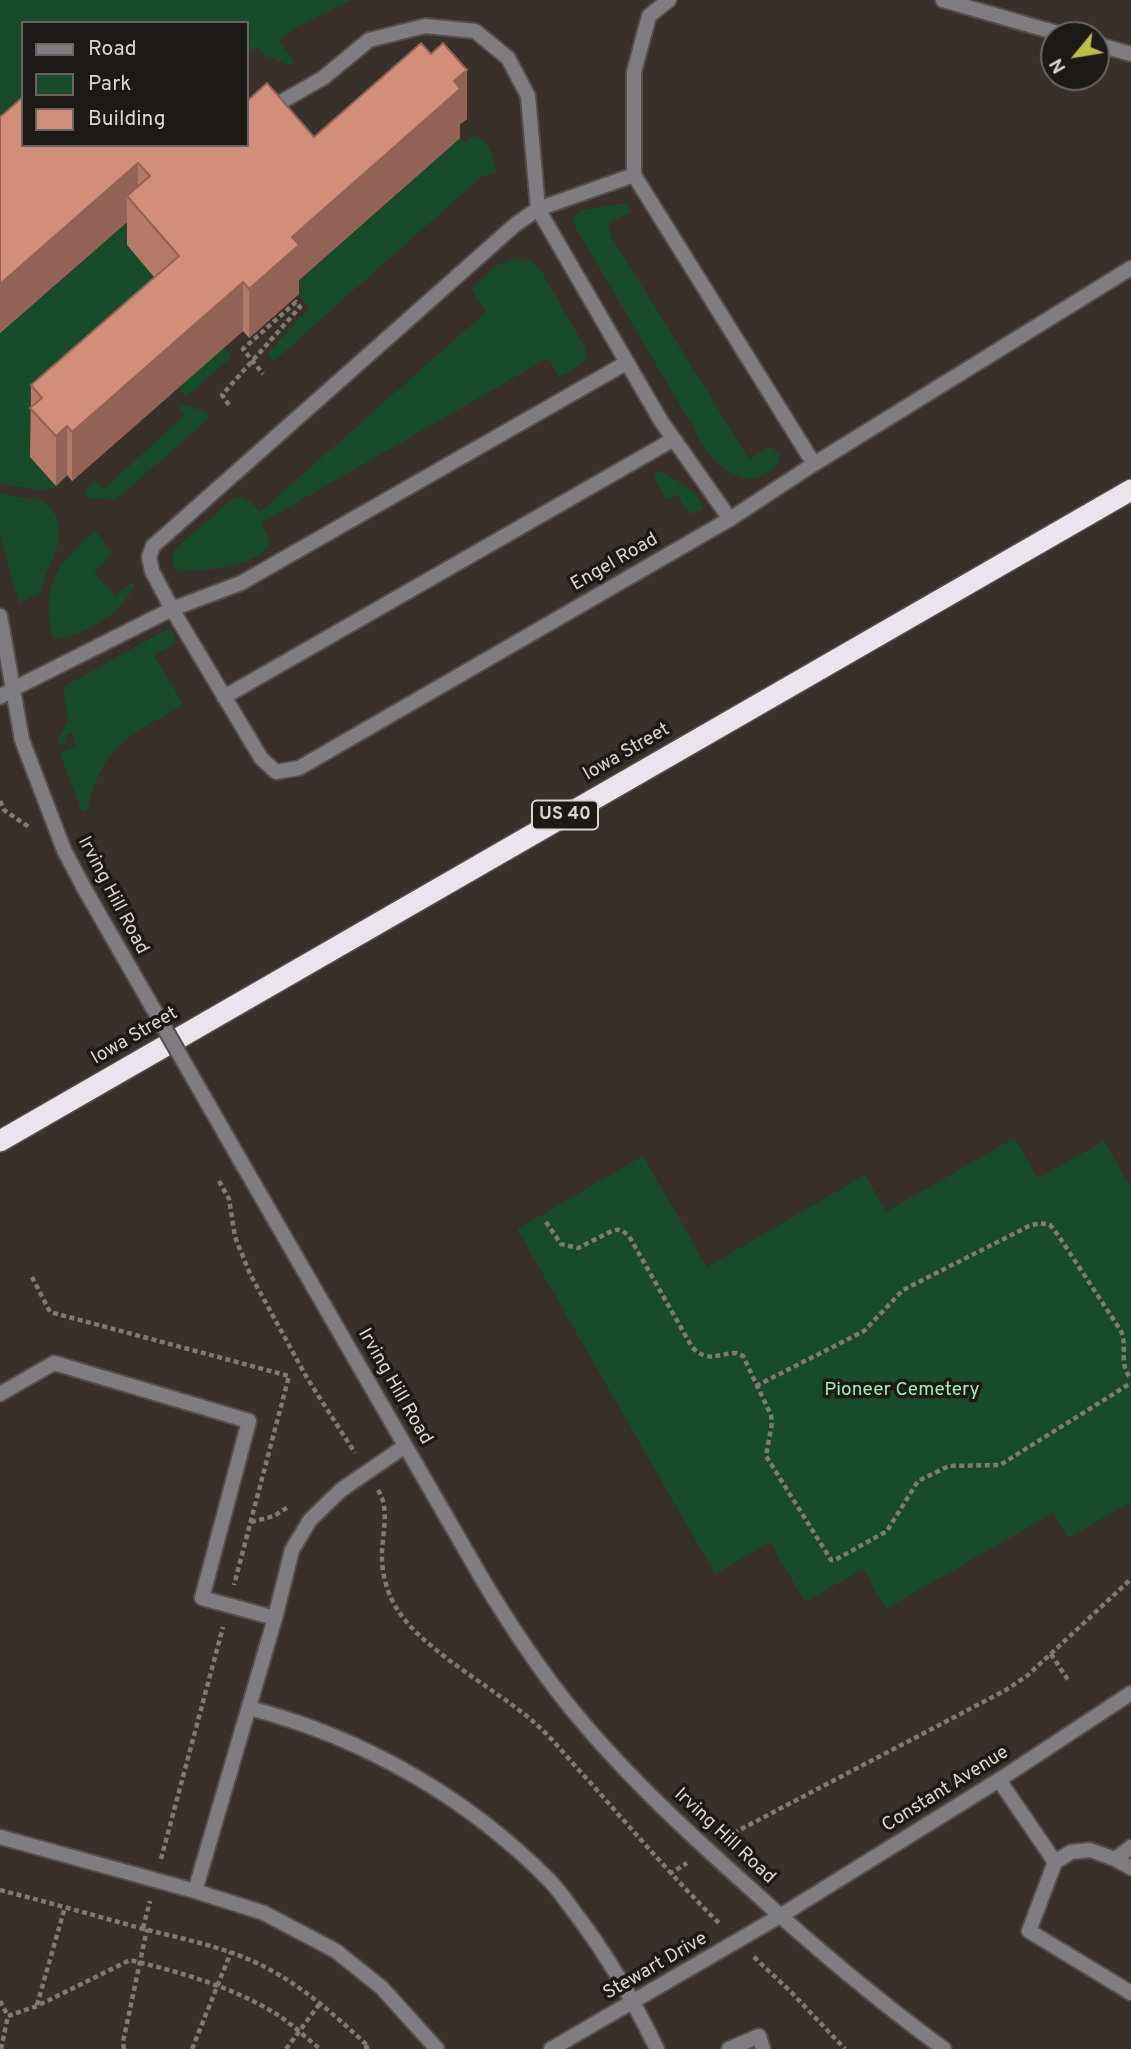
<!DOCTYPE html>
<html>
<head>
<meta charset="utf-8">
<style>
  body { margin:0 }
  #map { position:relative; width:1131px; height:2049px; overflow:hidden; background:#39302b; font-family:Overpass,sans-serif }
  canvas { display:block }
  .legend { position:absolute; left:21px; top:21px; width:228px; height:126px; box-sizing:border-box; background:#1d1917; border:2px solid #696462; margin:0; padding:9px 12px; list-style:none; font-size:21px; color:#dbd5d2 }
  .legend li { display:flex; align-items:center; gap:14px; height:35px }
  .legend b { width:35px; border:2px solid #696462 }
  .north { position:absolute; left:1040px; top:21px; width:70px; height:70px; box-sizing:border-box; background:#1d1917; border:2px solid #696462; border-radius:50%; rotate:240deg; font-size:19px; font-weight:700; line-height:28px; text-align:center; color:#dbd5d2 }
  .north::after { content:''; display:block; margin:auto; width:24px; height:32px; background:#bdbf43; clip-path:polygon(50% 0,100% 100%,50% 72%,0 100%) }
</style>
</head>
<body>
<div id="map">
<canvas width="1131" height="2049"></canvas>
<ul class="legend">
<li><b style="height:9px;background:#7f7d81"></b>Road</li>
<li><b style="height:19px;background:#184b2c"></b>Park</li>
<li><b style="height:19px;background:#d18e79"></b>Building</li>
</ul>
<div class="north">N</div>
</div>
<script>
const ctx = document.querySelector('canvas').getContext('2d');
ctx.lineJoin = 'round';
function fillPath(path, color) { ctx.fillStyle = color; ctx.fill(path, 'evenodd'); }
function trace(path, color, width, dash) { ctx.strokeStyle = color; ctx.lineWidth = width; ctx.lineCap = dash ? 'butt' : 'round'; ctx.setLineDash(dash || []); ctx.stroke(path); }
function write(font, color, halo, rows, align = 'center') {
  ctx.font = font + ' Overpass,sans-serif'; ctx.lineWidth = 7; ctx.setLineDash([]); ctx.textBaseline = 'middle'; ctx.strokeStyle = halo; ctx.fillStyle = color; for (const [text, x, y, turn = 0] of rows) {
    ctx.save(); ctx.translate(x, y); ctx.rotate((+turn || 0) * Math.PI / 180); ctx.textAlign = isNaN(turn) ? turn : align; if (halo) ctx.strokeText(text, 0, 0); ctx.fillText(text, 0, 0); ctx.restore();
  }
}
fillPath(new Path2D(`
  M0,0H351L300,25L279,41L294,62L292,66L266,56L257,46L247,54V23H23L22,146L0,120Z
  M473,136C490,137 492,157 497,172L482,176L274,361L268,353L309,308L292,286L460,138L464,143Z
  M621,204H626L631,212L608,223L611,236L749,459L767,448H773L778,453L780,461C753,490 737,479 711,458L573,223L574,216L582,210Z
  M138,212L179,305L56,486L47,491L0,484V333Z
  M516,258L532,262L540,269L585,347L586,359L579,366L559,376L548,358L261,523L269,539L268,548C246,569 208,570 178,571C170,564 171,559 175,549L234,498C247,492 251,504 260,512L486,312L472,289L496,265Z
  M224,348L232,357L186,397L178,388Z
  M183,404L208,413L209,419L115,500L88,498L84,495L85,490L95,481L104,489L185,415L177,406Z
  M657,472H663C677,481 702,492 703,509L693,514L687,511L677,494L666,500L654,478Z
  M0,494L45,501C49,506 55,513 57,519C67,544 43,569 41,593L19,603L0,536Z
  M95,530L111,552L109,558L94,572L115,596L132,582L135,585C130,593 125,602 118,608C106,621 71,640 53,639C40,584 57,566 95,530Z
  M168,629L174,634L176,640L173,645L154,655L183,705C130,736 103,743 88,809L82,812L60,753L76,747L72,733L65,736L66,742L57,746V744L68,720L63,687Z
  M1014,1138L1038,1178L1104,1141L1131,1187V1502L1068,1538L1053,1513L886,1609L863,1569L805,1602L770,1542L715,1574L517,1229L643,1156L707,1267L865,1175L886,1212Z`), '#184b2c');
const lane = new Path2D(`
  M669,0L649,16L634,72V175L538,209L516,224L153,546L149,557L152,571L172,609L261,758L276,772L299,768L730,519L814,464L1131,268
  M943,0L1064,35
  M1096,44L1131,54
  M247,116L281,102L323,78L369,40L425,26L475,31L508,58L528,96L538,209L661,421L730,519
  M634,175L814,464
  M13,689L172,609L241,583L626,363
  M224,697L674,439
  M0,1394L54,1363L249,1421L202,1598L275,1618
  M249,1708C362,1737 467,1797 549,1880C558,1889 565,1899 572,1909C606,1953 633,1999 657,2049
  M999,1780L1055,1862
  M0,1837L195,1891L275,1618L292,1550L310,1520L341,1490L405,1446
  M1115,1859L1131,1847
  M1131,1868L1115,1859L1090,1850L1071,1852L1055,1862L1029,1931L1131,1993
  M195,1891L264,1913L336,1951L382,1988L437,2049
  M551,2049L780,1916
  M729,2049L759,2036L763,2049`);
const street = new Path2D(`
  M0,616L22,740L64,850L84,888
  M0,697L13,689
  M243,1165L484,1582C509,1623 535,1663 565,1701C620,1770 686,1831 752,1890C813,1946 877,2000 944,2049
  M780,1916L999,1780L1131,1693`);
const highway = new Path2D(`
  M0,1141L1131,490`);
trace(lane, '#564e49', 18);
trace(street, '#564e49', 18);
trace(highway, '#564e49', 24);
trace(new Path2D(`
  M229,405L222,395L300,307L296,302L243,349L263,374
  M0,801L4,810L29,827
  M219,1181L229,1199L235,1237L250,1274L307,1378L355,1453
  M546,1222L561,1244L578,1248L612,1231C620,1228 623,1231 629,1236L692,1347C707,1363 717,1354 736,1353L743,1356L771,1415L772,1423L766,1456L831,1560H835L887,1531L918,1481L949,1466L1000,1465L1131,1383
  M32,1277L50,1312L289,1376L234,1585
  M756,1386L864,1331L903,1290L1029,1226L1040,1223L1050,1225L1058,1235L1121,1331C1128,1347 1118,1365 1131,1378
  M378,1490C391,1510 381,1537 382,1558C382,1575 388,1595 397,1609C424,1652 497,1689 536,1724C554,1740 570,1761 587,1779C631,1828 673,1878 720,1924
  M251,1522L274,1516L288,1507
  M1051,1654L1068,1680
  M726,1837L1006,1690L1028,1675L1131,1579
  M161,1859L223,1627
  M669,1874L687,1863
  M0,1890C47,1902 93,1915 140,1928C183,1939 227,1947 267,1968C306,1989 337,2017 369,2047L361,2049
  M143,1928L150,1901
  M754,1957L792,1993L845,2049
  M0,2001L8,2016L37,2006L130,1960C179,1972 230,1986 273,2012C290,2022 305,2037 320,2049
  M37,2005L65,1907
  M1,2049L8,2016
  M124,2049L123,2042L147,1929
  M192,2049L231,1952
  M286,2049L321,2002`), '#817975', 4.5, [5, 3.5]);
trace(lane, '#7f7d81', 14);
trace(street, '#7f7d81', 14);
trace(highway, '#eae4ee', 21);
const streetBridge = new Path2D(`
  M84,888L243,1165`);
trace(streetBridge, '#564e49', 18, []);
trace(streetBridge, '#7f7d81', 14);
fillPath(new Path2D(`
  M0,117L23,145L314,137L467,119L460,124V138L299,280V294L249,338L243,331L72,481L67,475L56,486L30,457L31,385L154,277L127,245V222L0,333Z`), '#b47a68');
fillPath(new Path2D(`
  M467,70V119L460,124V138L299,280V294L249,338V289L292,237Z
  M138,163V209L127,196V222L0,333V284Z
  M243,282V331L72,481V432Z
  M67,426V475L56,486V436Z`), '#926355');
const building = new Path2D(`
  M421,43L431,54L443,43L467,70L454,81L460,89L292,237L299,245L249,289L243,282L72,432L67,426L56,436L30,408L42,398L31,385L179,256L127,196L150,176L138,163L0,284V117L23,97V145H247V101L267,83L314,137Z`);
fillPath(building, '#d18e79');
trace(building, '#926355', 2);
for (const [x, y, w] of [
  [565,815,66]
]) { const box = new Path2D(); box.roundRect(x - w / 2, y - 14.5, w, 29, 5); ctx.fillStyle = '#1d1917'; ctx.fill(box); trace(box, '#dbd5d2', 2); }
write('bold 18px', '#dbd5d2', null, [
  ["US 40",565,815]
]);
write('19px', '#dbd5d2', '#1d1917', [
  ["Engel Road",615,563,-30],
  ["Iowa Street",627,753,-30],
  ["Irving Hill Road",112,896,62],
  ["Iowa Street",135,1037,-30],
  ["Irving Hill Road",394,1387,60],
  ["Constant Avenue",946,1790,-32],
  ["Irving Hill Road",724,1837,43],
  ["Stewart Drive",656,1967,-30]
]);
write('19px', '#99f0b5', '#1d1917', [
  ["Pioneer Cemetery",902,1391]
]);
</script>
</body>
</html>
